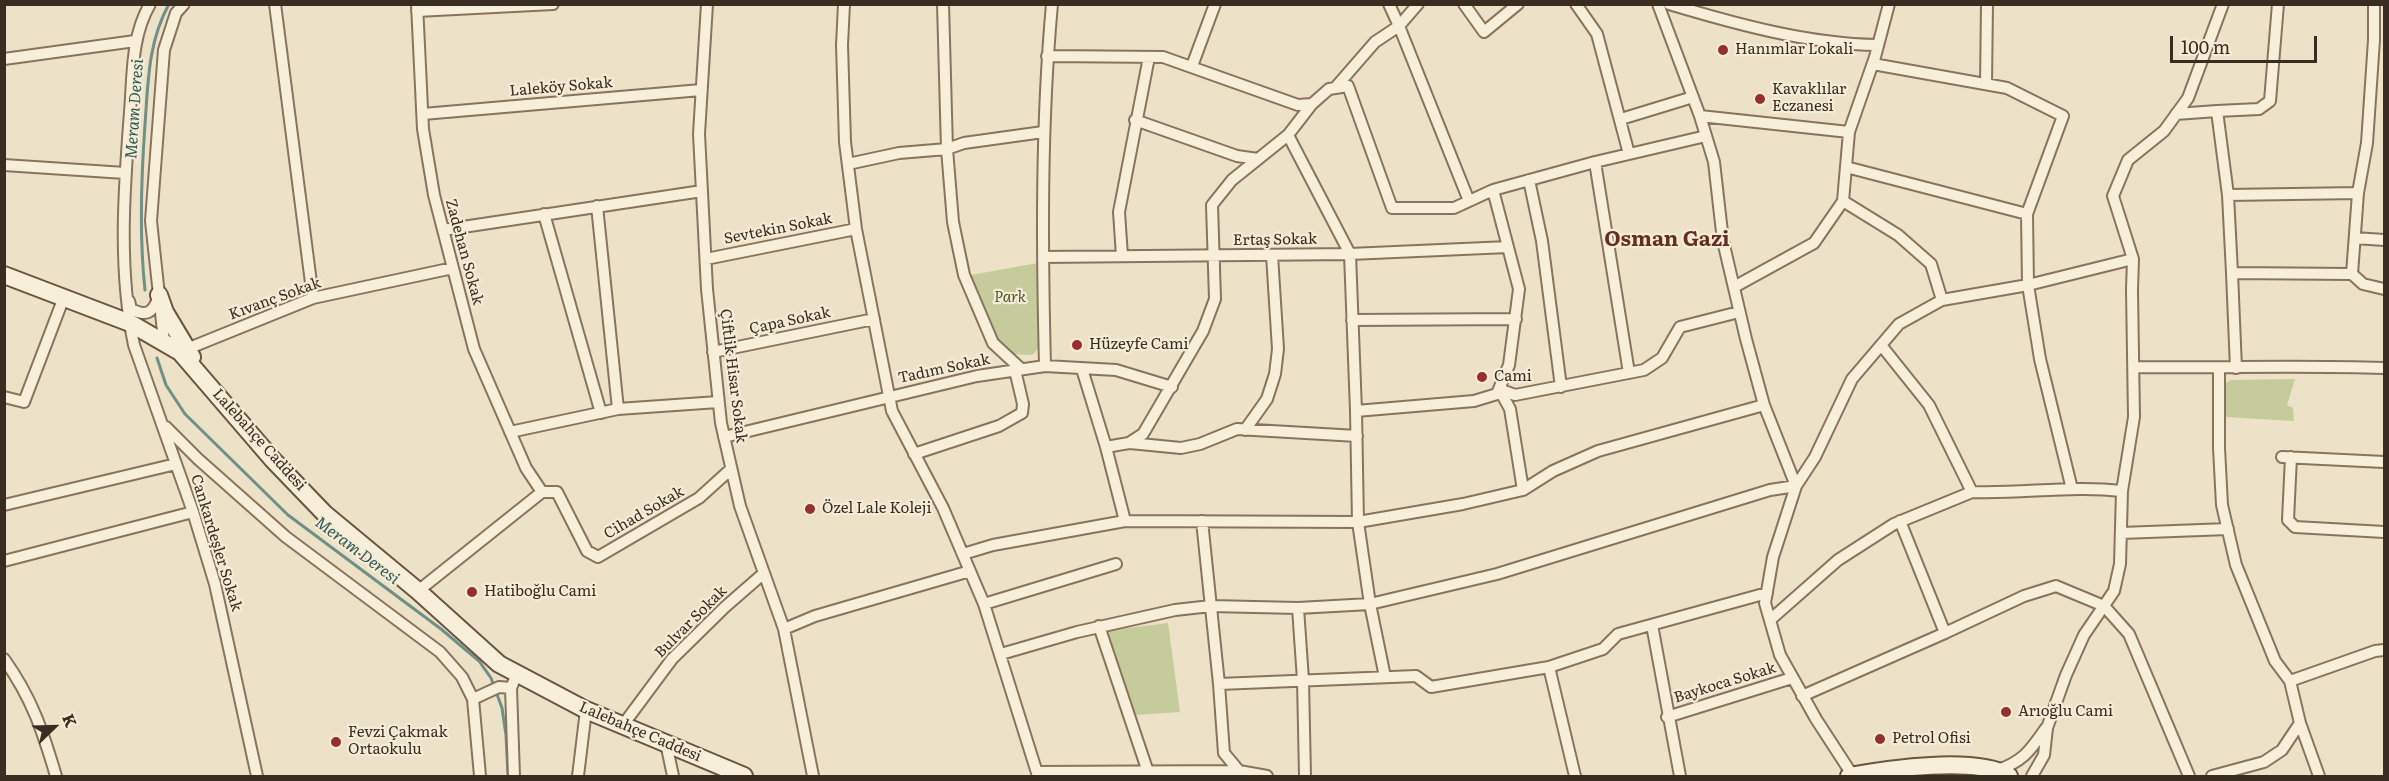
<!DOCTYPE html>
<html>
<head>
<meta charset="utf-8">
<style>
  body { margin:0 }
  #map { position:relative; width:2389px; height:781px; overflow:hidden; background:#ede2c7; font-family:Literata,serif }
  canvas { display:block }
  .frame { position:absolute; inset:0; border:6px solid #392c20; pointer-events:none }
  .north { position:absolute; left:24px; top:697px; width:60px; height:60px; -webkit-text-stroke:4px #f5ecd7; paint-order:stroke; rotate:67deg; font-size:16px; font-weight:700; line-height:24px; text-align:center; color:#392c20 }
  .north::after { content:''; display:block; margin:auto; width:21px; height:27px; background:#392c20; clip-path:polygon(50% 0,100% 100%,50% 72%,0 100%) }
  .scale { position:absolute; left:2170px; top:36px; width:147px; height:27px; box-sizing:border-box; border:3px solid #392c20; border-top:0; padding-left:8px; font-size:18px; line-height:21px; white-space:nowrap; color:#392c20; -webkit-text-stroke:4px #f5ecd7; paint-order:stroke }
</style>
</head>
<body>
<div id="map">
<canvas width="2389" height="781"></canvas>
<div class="frame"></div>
<div class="north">K</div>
<div class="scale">100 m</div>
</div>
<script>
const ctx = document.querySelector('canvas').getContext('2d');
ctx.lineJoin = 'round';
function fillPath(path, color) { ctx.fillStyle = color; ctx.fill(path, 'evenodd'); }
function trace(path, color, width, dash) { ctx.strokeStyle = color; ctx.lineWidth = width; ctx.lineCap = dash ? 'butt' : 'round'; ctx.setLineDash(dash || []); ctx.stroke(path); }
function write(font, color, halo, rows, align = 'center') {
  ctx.font = font + ' Literata,serif'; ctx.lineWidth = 4.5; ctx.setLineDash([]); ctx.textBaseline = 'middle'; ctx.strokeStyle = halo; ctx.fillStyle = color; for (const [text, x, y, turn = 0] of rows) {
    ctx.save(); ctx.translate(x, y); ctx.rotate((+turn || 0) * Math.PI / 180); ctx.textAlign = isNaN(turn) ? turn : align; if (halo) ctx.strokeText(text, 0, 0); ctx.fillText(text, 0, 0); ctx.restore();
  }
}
fillPath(new Path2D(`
  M1038,263L1039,348L1032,355L1008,354L998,341L971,275Z
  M2295,379L2287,405L2293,408L2294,421L2225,417L2222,412L2224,384L2231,380Z
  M1168,623L1180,712L1134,715L1106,635L1111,630Z`), '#c5cb9b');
trace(new Path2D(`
  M145,290C139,235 141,180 145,125C148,83 148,42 169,4
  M157,358L166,385L185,414L288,515L441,629L479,661L491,678L502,708L506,735L508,776`), '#6f8f87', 3);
const street = new Path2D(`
  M150,4C131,37 133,75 130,112C124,189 118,269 134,345L193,512L215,584L257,776
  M275,4L313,298
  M417,4L423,129L434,195L474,349L526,468L542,492
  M707,4L699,134L707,289L721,423L740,506L784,629L813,776
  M844,4L842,45L845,142L856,229L892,411L943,508L984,604L1038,776
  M943,4L947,149L953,222L964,275L993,343L1021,369
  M1389,4L1399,26L1418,4
  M1464,4L1484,32L1518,4
  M1576,4L1597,34L1629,154
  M1658,4L1700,116L1714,162L1723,241L1746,339L1764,405L1796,486L1773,557L1765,603L1780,655L1816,719L1853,776
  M1669,4C1736,24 1808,44 1877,45
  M417,11L553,4
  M1047,56L1163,57L1298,105L1312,104
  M4,59L135,41
  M1873,64L2007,88L2063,116L2027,214L2028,285L1942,300
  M1192,66L1215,4
  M1986,84L1987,4
  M1335,88L1375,42L1399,26L1469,201
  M2217,111L2259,109L2270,101L2278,4
  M423,114L701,90
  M2176,114L2217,111L2228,195L2358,193L2367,143L2374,40V4
  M1700,116L1849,132L1875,57L1889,4
  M1621,119L1693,97
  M1135,120L1237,156L1258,159
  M1288,135L1350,254L1356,411L1358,522L1370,604L1385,677
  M1595,162L1629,373
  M848,164L899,153L947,149L964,143L1043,132
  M4,165L125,173
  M1846,167L2027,214
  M1529,180L1542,241L1561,387
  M2228,195L2232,273L2352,274L2363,284L2384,289
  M544,214L601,413
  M443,230L702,191
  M2355,238L2384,240
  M1122,256L1119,212L1149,57
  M1043,257L1350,254L1508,247
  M706,259L856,229
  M2232,273L2236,368
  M2352,274L2358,193
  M1734,287L1814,243L1843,201L1849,132
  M129,301L131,309C146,317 153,313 158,298
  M1352,320L1516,319
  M164,341L151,221L164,50L176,13L184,4
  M182,351L313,298L453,268
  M713,352L874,319
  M1045,366C1042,245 1041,125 1052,4
  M2134,367C2218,368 2301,365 2384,368
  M1082,369L1106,447L1125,521
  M1499,389L1515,395L1644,370L1662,358L1680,327L1739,312
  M1499,389L1510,409L1523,490
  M4,397L24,402L64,297
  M618,409L718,402
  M1356,411L1474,401L1497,394L1509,365L1519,289L1493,190
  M166,427L198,459L286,537L440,652L462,677L473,699
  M1245,430L1267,399L1275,374L1278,349L1272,255
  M510,432L618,409L597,206
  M724,437L977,376L1045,366L1116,370L1172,387
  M1130,443L1181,448L1200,444L1237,429L1357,436
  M1106,447L1129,443L1143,434L1203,331L1215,299L1212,205L1232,180L1288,135L1312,104L1329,89L1348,86L1392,208H1454L1493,190L1595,162L1706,136
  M914,454L999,426L1022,413L1023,404L1015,370
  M2282,457L2384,462
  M2291,457L2288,520L2295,527L2384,532
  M2072,489L2040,359L2028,285L2133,259
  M1972,492C2022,494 2072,485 2122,491
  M4,505L176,464
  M1202,521L1219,684L1224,753L1239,771L1267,776
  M1900,521L1945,633L2024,596L2056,586L2104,606L2129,634L2189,776
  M2121,533L2228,529
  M963,554L993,545L1125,521L1358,522L1463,504L1523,490L1553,471L1598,451L1764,405
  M4,561L193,512
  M418,591L542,492H557L587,551L598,557L699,498L731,469
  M984,604L1116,564
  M1298,608L1303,680L1305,776
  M1770,620L1838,560L1894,524L1972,492L1929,405L1881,345
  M1652,625L1680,776
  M1099,626L1148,772
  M784,629L815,616L970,571
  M1001,654L1077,632L1175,610L1211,606L1298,608L1370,604L1497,574L1770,490L1796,486L1815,457L1852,379L1899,324L1942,300L1931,264L1898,235L1843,201
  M4,659C32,698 43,732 56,776
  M1549,667L1575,776
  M2290,681L2375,651L2384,650
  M1219,684L1416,676L1431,687L1549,667L1603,649L1618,634L1767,593
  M511,688L514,776
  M1802,696L1945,633
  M1667,717L1792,678
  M2300,723L2319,776
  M623,725L672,659L725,607L764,573
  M666,743L673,776
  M1995,771C2023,762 2030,751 2046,728
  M1037,772L1239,771
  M480,776L473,699L499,687L511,688L517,674
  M578,776L586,710
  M2032,776L2044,755L2047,728L2066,675L2084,635L2114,591L2120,564L2122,491L2134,417L2132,290L2133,259L2113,196L2128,160L2164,131L2188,98L2223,4
  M2212,776L2264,762L2282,750L2300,723L2290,681L2275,661L2236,565L2222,505L2219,448V368`);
const secondary = new Path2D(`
  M4,275L130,323L180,352L273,460L325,514L418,591L499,664L586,710L744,776
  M159,295L165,312L192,357
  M1849,776C1888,769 1975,756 2009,776`);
trace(street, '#88745d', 14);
trace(secondary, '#6a5540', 20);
trace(street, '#f8efda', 10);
trace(secondary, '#f8efda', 16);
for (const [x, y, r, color] of [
  [1723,50,6,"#952f30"],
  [1760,99,6,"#952f30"],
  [1077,345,6,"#952f30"],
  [1482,377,6,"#952f30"],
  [810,509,6,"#952f30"],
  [472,592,6,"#952f30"],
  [2006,712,6,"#952f30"],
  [1880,739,6,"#952f30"],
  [336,742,6,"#952f30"]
]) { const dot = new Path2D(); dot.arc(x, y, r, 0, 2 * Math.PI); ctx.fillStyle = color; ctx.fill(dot); trace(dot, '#f5ecd7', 2); }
write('15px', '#392c20', '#f5ecd7', [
  ["Hanımlar Lokali",1735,50],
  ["Kavaklılar",1772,90],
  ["Eczanesi",1772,107],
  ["Hüzeyfe Cami",1089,345],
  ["Cami",1494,377],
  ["Özel Lale Koleji",822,509],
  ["Hatiboğlu Cami",484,592],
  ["Arıoğlu Cami",2018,712],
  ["Fevzi Çakmak",348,733],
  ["Ortaokulu",348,750],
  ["Petrol Ofisi",1892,739]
], 'left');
write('15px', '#392c20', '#f5ecd7', [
  ["Laleköy Sokak",561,87,-5],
  ["Sevtekin Sokak",778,229,-11],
  ["Ertaş Sokak",1275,240,-1],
  ["Zadehan Sokak",464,252,75],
  ["Kıvanç Sokak",275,299,-20],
  ["Çapa Sokak",790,321,-12],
  ["Tadım Sokak",944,369,-12],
  ["Çiftlik Hisar Sokak",733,376,83],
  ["Lalebahçe Caddesi",259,440,48],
  ["Cihad Sokak",644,513,-30],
  ["Cankardeşler Sokak",216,543,73],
  ["Bulvar Sokak",691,622,-45],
  ["Baykoca Sokak",1725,683,-17],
  ["Lalebahçe Caddesi",640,732,23]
]);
write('italic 15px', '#495528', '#f5ecd7', [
  ["Park",1010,298]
]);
write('italic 16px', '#305855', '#f5ecd7', [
  ["Meram Deresi",135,109,-86],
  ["Meram Deresi",357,551,37]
]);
write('bold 21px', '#642f21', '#f5ecd7', [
  ["Osman Gazi",1667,240]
]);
</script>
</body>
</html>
